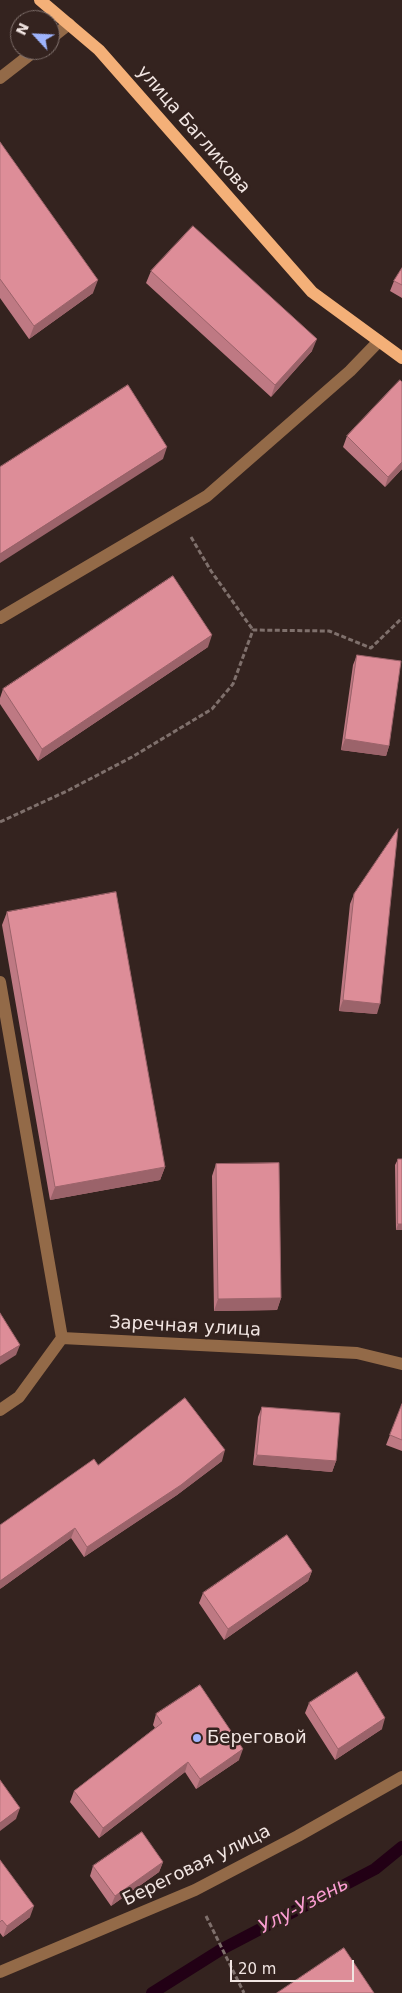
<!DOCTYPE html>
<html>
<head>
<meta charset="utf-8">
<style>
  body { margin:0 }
  #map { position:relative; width:402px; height:1993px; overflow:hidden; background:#34231f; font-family:"DejaVu Sans",sans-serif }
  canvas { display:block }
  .north { position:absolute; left:10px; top:10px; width:50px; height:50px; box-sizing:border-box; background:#34231f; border:1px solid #80716d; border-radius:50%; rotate:295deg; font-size:14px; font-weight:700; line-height:20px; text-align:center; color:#f1e5e2 }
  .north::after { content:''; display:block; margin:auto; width:18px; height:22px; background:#9eb4fd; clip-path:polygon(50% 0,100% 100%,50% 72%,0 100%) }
  .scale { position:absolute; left:230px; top:1960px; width:124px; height:22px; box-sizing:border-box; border:2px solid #f1e5e2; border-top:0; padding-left:6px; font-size:15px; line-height:18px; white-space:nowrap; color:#f1e5e2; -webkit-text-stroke:4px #34231f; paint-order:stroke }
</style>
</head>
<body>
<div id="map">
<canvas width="402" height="1993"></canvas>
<div class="north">N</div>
<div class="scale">20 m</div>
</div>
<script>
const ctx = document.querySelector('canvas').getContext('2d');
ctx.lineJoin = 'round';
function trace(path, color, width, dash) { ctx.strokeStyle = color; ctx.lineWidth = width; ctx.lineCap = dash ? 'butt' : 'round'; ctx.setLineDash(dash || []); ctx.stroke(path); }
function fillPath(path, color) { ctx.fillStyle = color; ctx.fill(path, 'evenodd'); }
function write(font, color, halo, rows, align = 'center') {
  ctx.font = font + ' "DejaVu Sans",sans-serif'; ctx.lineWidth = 5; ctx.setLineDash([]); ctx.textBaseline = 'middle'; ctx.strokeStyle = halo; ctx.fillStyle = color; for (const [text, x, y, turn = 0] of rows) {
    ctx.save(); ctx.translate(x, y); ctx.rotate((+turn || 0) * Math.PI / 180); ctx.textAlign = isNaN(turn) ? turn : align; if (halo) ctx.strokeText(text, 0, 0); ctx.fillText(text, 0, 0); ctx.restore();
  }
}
trace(new Path2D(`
  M152,1993L222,1949L375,1869L402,1847`), '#220015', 12);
trace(new Path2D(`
  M191,537L211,571L253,630
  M0,822L67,791L132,757L212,709L233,684L253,630L329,631L371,648L402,618
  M206,1916L244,1993`), '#7f706c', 3, [5, 2.5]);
trace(new Path2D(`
  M50,39L69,24
  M0,78L36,50
  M0,618L207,496L350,371L379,341
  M0,982L62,1338
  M62,1338L357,1353L402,1364
  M0,1410L19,1397L62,1338
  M0,1972L195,1890L298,1836L402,1777`), '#936a48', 12);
trace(new Path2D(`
  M40,0L99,50L312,292L402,358`), '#f4b078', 12);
fillPath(new Path2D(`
  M0,142L93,293L29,339L0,298Z
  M402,268V298L390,291L394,281Z
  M151,271L312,351L271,397L146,283Z
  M347,436L402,469L385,487L343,447Z
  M208,647L38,761L0,704V698L3,689Z
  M357,655L389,746L386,756L341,750L353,665Z
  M354,894L377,1014L339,1011L350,904Z
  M7,912L165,1167L160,1180L50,1200L2,925Z
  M398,1159H402V1230H396L395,1165Z
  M216,1164L281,1298L277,1310L214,1311L212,1176Z
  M402,1404V1451L386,1445Z
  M262,1407L336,1461L332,1472L253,1465L258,1417Z
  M222,1461L177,1495L84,1557L71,1538L0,1589L98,1465Z
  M312,1571L308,1581L224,1640L199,1603L203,1593Z
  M309,1703L382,1729L335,1760L305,1713Z
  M156,1714L239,1760L196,1789L185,1772L99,1838L70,1802L74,1791L155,1728L153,1725Z
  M0,1860L30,1917L3,1937L0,1933Z
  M163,1862L159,1872L111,1906L90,1876L93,1866Z`), '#be7983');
fillPath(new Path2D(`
  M98,280L93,293L29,339L34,326Z
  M317,339L312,351L271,397L275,385Z
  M167,447L163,459L0,563V554Z
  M402,462V469L385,487L388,477Z
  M212,635L208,647L38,761L42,749Z
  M345,739L389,746L386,756L341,750Z
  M343,1000L380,1004L377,1014L339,1011Z
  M165,1167L160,1180L50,1200L55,1187Z
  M398,1224H402V1230H396Z
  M281,1298L277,1310L214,1311L218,1299Z
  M20,1345L16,1355L0,1365V1357Z
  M225,1450L222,1461L177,1495L84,1557L87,1547Z
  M257,1455L336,1461L332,1472L253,1465Z
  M75,1528L71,1538L0,1589V1581Z
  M312,1571L308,1581L224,1640L228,1629Z
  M385,1718L382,1729L335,1760L338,1749Z
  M243,1749L239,1760L196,1789L200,1779Z
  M188,1762L185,1772L99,1838L103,1828Z
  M20,1808L16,1819L0,1831V1823Z
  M163,1862L159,1872L111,1906L115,1896Z
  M34,1906L30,1917L3,1937L7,1926Z`), '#9b636a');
const building = new Path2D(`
  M0,142L98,280L34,326L0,279Z
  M193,226L317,339L275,385L151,271Z
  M402,268V285L394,281Z
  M400,380L402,382V462L388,477L347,436Z
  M128,385L167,447L0,554V467Z
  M173,576L212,635L42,749L3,689Z
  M357,655L401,661L389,746L345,739Z
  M398,829L380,1004L343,1000L354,894Z
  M116,892L165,1167L55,1187L7,912Z
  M398,1159H402V1224H398Z
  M279,1163L281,1298L218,1299L216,1164Z
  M0,1313L20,1345L0,1357Z
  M185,1398L225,1450L181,1485L87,1547L75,1528L0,1581V1525L94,1459L98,1465Z
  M402,1404V1440L390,1435Z
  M262,1407L340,1413L336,1461L257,1455Z
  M287,1535L312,1571L228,1629L203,1593Z
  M357,1672L385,1718L338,1749L309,1703Z
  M200,1685L243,1749L200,1779L188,1762L103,1828L74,1791L162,1723L156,1714Z
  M0,1780L20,1808L0,1823Z
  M142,1832L163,1862L115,1896L93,1866Z
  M0,1860L34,1906L7,1926L2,1920L0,1922Z
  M344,1948L374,1993H277Z`);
fillPath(building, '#dd8d98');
trace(building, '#9b636a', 1);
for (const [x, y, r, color] of [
  [197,1738,5,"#9eb4fd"]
]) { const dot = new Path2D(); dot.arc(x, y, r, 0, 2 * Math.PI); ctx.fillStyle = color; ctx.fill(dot); trace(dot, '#34231f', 2); }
write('18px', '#f1e5e2', '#34231f', [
  ["улица Багликова",193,130,49],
  ["Заречная улица",185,1327,3],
  ["Береговая улица",197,1866,-26]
]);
write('18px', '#f1e5e2', '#34231f', [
  ["Береговой",207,1738]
], 'left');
write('italic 19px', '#fb9dd2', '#34231f', [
  ["Улу-Узень",304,1906,-28]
]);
</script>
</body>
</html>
